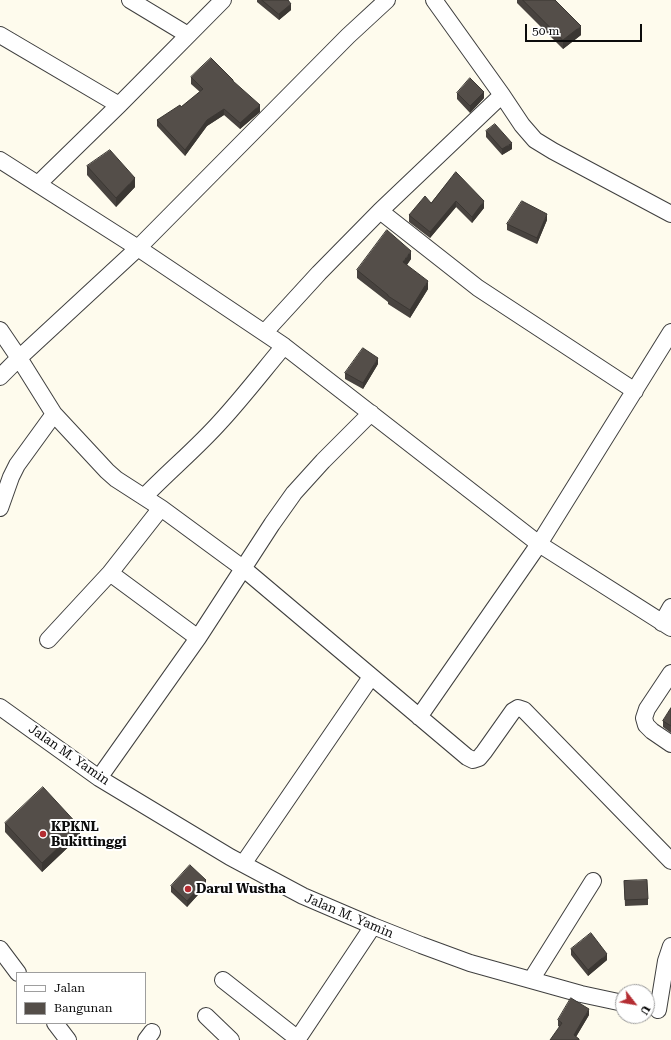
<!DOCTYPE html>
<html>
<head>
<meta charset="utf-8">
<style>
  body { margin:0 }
  #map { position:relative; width:671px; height:1040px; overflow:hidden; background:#fefbed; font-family:"Roboto Serif",serif }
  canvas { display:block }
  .legend { position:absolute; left:16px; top:972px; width:130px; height:52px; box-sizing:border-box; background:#fff; border:1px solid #9e9e9e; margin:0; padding:5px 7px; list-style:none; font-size:12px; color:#0c0c0c }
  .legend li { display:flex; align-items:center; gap:8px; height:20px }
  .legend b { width:20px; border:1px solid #9e9e9e }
  .north { position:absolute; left:615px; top:984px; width:40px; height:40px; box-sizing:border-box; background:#fff; border:1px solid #9e9e9e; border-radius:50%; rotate:121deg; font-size:11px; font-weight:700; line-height:16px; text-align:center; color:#0c0c0c }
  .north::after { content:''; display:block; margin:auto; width:14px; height:18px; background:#b42d32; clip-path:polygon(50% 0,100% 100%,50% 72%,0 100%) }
  .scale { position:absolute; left:525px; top:24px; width:117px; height:18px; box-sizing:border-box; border:2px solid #0c0c0c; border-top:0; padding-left:5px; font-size:12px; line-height:14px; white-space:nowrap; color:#0c0c0c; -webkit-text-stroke:3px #fff; paint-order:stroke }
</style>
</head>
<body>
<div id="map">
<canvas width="671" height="1040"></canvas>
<ul class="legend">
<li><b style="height:5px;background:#fff"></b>Jalan</li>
<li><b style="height:11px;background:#544e49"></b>Bangunan</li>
</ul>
<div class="north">U</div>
<div class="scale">50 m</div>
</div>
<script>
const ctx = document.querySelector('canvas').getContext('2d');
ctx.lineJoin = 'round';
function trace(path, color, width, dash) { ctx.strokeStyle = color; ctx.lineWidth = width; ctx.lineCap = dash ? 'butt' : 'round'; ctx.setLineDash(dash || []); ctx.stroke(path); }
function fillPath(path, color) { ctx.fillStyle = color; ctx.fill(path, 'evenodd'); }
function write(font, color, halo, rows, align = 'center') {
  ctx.font = font + ' "Roboto Serif",serif'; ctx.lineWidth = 4; ctx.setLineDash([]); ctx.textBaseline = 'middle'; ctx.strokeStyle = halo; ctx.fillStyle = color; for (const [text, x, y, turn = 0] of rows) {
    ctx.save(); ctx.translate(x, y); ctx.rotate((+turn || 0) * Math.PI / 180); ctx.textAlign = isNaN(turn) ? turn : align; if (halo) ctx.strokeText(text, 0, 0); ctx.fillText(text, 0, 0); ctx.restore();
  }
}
const minor = new Path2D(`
  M130,0L188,35
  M434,0L502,95L522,125L535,140L553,151L671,214
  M0,35L119,105
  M0,160L138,248L284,346L539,544L671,628
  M38,184L119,105L223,0
  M380,211L478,288L635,391
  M0,330L19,358L54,414L107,471L116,479L161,508L244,569L467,757L473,760L479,758L484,752L513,711L518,708L524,710L671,861
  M265,332L319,273L380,211L502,95
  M0,377L19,358L138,248L348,36L387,0
  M144,497C169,471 197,448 221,421C243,397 263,371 284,346
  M0,508L11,477L17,465L54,414
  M110,573L198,638
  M662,623L671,607
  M48,640L110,573L161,508
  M671,673L647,709L644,718L646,725L652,731L671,744
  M0,707L99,778L230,857L303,896L373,926L421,945L470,963L581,994L623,1003
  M419,717L539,544L671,332
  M99,778L198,638L272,524L294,493L323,461L371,413
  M243,864L371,677
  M0,949L18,973
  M223,980L298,1039
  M531,980L593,881
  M658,1010L666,961L671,946
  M206,1016L231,1040
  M55,1023L68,1040
  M146,1040L152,1032
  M297,1040L373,926`);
trace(minor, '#3f3f3f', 18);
trace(minor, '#fff', 16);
fillPath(new Path2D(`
  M257,0H288L291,10L279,20L257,2Z
  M517,0H555L581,35L563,49L517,3Z
  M191,77L233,82L260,112L240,129L224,115L207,126L185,156L157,126V120L181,107L200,92L191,84Z
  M457,93L484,98L470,113L457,99Z
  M486,131L512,149L502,155L486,137Z
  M87,166L135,187L116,207L87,175Z
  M456,172L484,208L472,223L456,207L430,238L409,222V215L431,203Z
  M547,220L537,244L507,230V224Z
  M411,259L407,265L428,289L410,318L388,304V302L357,278V270Z
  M378,364L363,389L345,379V373Z
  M671,708V733L663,727V721Z
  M5,823L80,836L42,872L5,832Z
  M624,881L648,899V905L625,906Z
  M171,886H206L187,907L171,892Z
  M571,949L607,960L588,976L571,955Z
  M589,1015L576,1037L579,1040L558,1026V1020Z`), '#48433f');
fillPath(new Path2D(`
  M291,4V10L279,20V14Z
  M581,26V35L563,49V40Z
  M484,92V98L470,113V106Z
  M260,105V112L240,129V123Z
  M224,109V115L207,126L185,156V150L207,120Z
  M512,143V149L502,155V149Z
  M135,178V187L116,207V198Z
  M456,201V207L430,238V232Z
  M484,201V208L472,223V217Z
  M547,214V220L537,244V238Z
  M411,251V259L403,270V262Z
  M428,281V289L410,318V310Z
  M378,358V364L363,389V383Z
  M80,827V836L42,872V863Z
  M206,880V886L187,907V901Z
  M607,954V960L588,976V970Z
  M589,1009V1015L574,1040V1035Z`), '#3b3733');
const building = new Path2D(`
  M262,0H288L291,4L279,14Z
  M523,0H555L581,26L563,40Z
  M211,58L233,80V81L260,105L240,123L224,109L207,120L185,150L157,120L180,105L181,107L203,89L191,77Z
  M470,78L484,92L470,106L457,93Z
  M495,124L512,143L502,149L486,131Z
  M110,150L135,178L116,198L87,166Z
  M456,172L484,201L472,217L456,201L430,232L409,215L425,196L431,203Z
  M522,201L547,214L537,238L507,224Z
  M387,230L411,251L403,262L428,281L410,310L388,296V295L357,270Z
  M363,348L378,358L363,383L345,373Z
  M671,708V726L663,721Z
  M43,787L80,827L42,863L5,823Z
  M190,865L206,880L187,901L171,886Z
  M647,880L648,899L625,900L624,881Z
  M591,933L607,954L588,970L571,949Z
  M571,998L589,1009L574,1035L579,1039V1040H550L562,1023L558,1020Z`);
fillPath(building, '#544e49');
trace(building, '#3b3733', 1);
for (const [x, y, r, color] of [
  [43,834,4,"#b42d32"],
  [188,889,4,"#b42d32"]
]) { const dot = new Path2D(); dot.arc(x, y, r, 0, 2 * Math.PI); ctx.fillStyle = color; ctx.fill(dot); trace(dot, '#fff', 1.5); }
write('13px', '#0c0c0c', '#fff', [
  ["Jalan M. Yamin",69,755,35],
  ["Jalan M. Yamin",349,916,23]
]);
write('bold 13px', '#0c0c0c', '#fff', [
  ["KPKNL",51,827],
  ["Bukittinggi",51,842],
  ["Darul Wustha",196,889]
], 'left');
</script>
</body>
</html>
